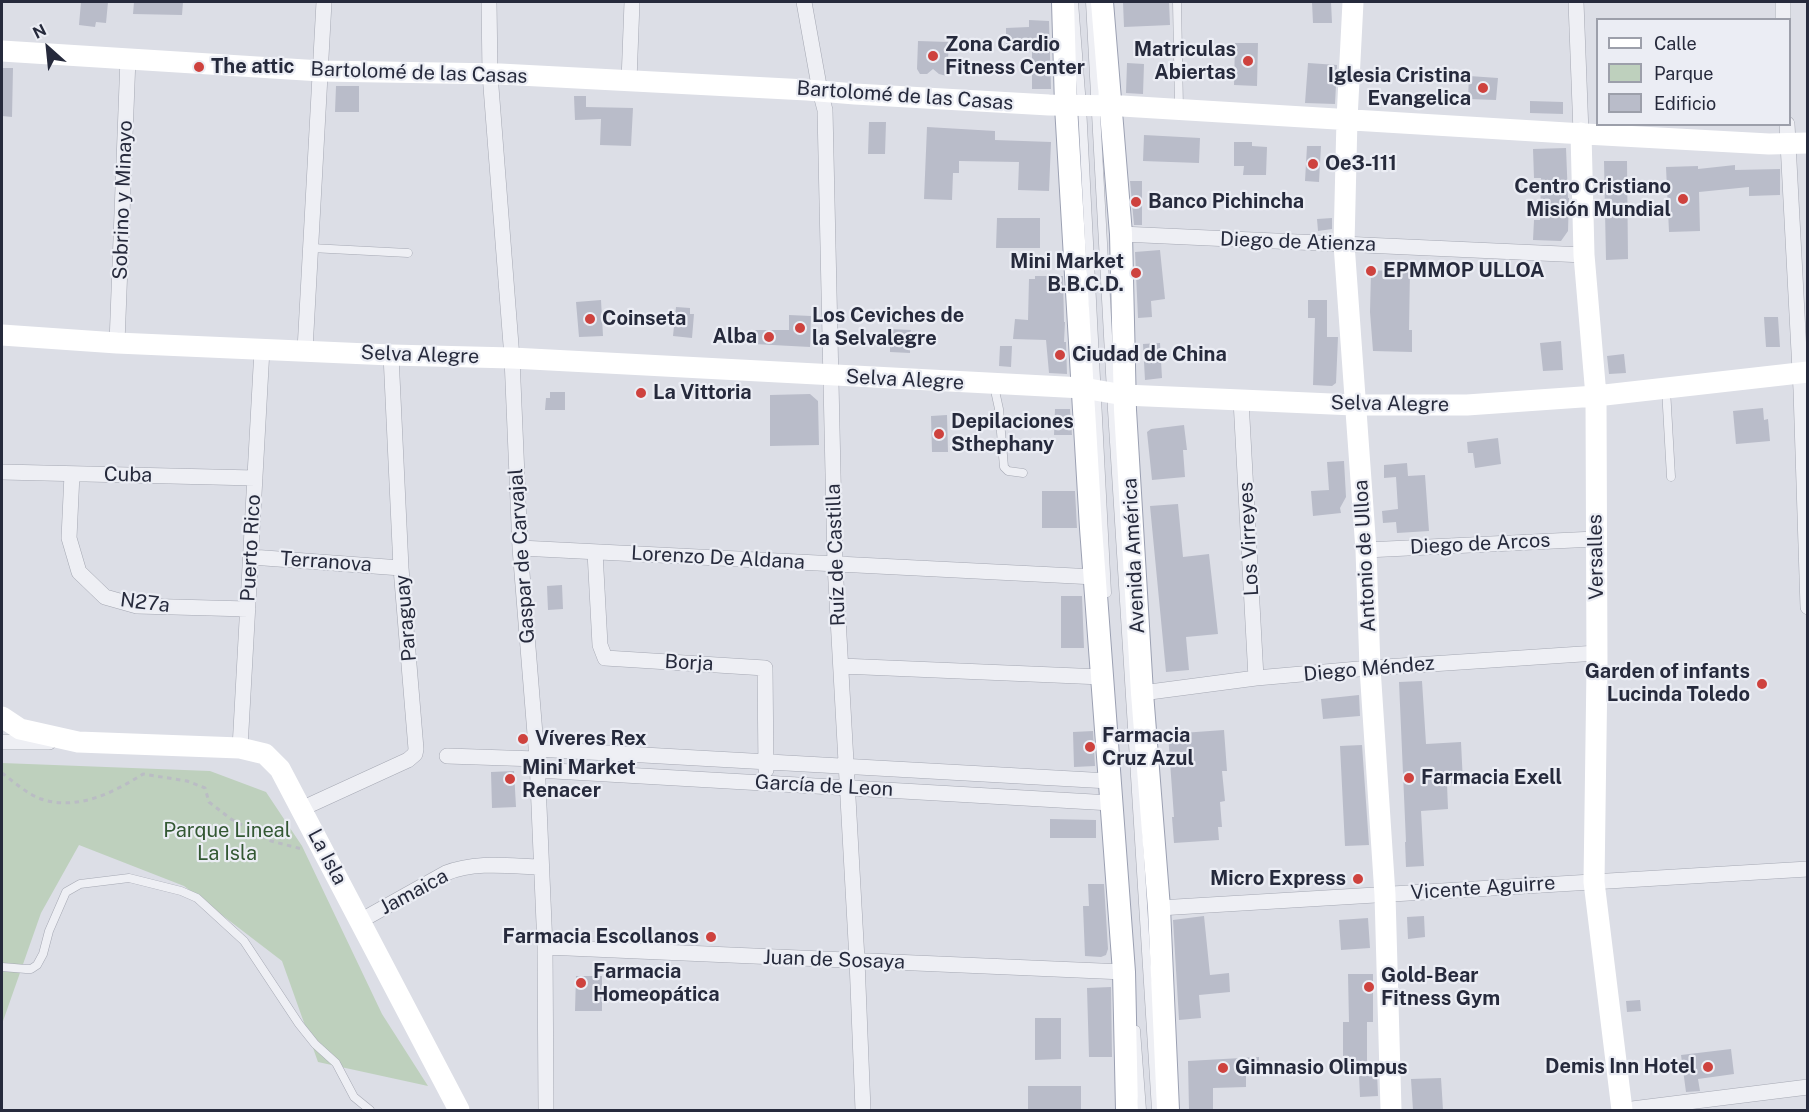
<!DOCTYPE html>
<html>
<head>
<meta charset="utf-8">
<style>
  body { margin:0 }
  #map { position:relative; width:1809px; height:1112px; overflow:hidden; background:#dcdee6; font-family:"Public Sans",sans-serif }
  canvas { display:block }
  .frame { position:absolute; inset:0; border:3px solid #262a3c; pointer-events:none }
  .legend { position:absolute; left:1596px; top:18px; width:195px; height:108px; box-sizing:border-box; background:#ebedf4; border:2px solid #9c9faa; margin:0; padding:8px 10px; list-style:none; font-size:18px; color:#262a3c }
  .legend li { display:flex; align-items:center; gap:12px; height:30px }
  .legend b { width:30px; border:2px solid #9c9faa }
  .north { position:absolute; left:18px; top:18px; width:60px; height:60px; -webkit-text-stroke:4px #ebedf4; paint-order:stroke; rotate:333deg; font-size:16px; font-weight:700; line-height:24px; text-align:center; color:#262a3c }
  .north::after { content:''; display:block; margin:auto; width:21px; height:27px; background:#262a3c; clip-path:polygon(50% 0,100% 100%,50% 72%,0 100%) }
</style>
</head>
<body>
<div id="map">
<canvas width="1809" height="1112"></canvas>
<div class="frame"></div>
<ul class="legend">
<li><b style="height:8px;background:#fff"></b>Calle</li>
<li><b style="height:16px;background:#bed0bd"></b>Parque</li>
<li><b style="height:16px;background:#b9bcc9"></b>Edificio</li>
</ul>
<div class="north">N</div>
</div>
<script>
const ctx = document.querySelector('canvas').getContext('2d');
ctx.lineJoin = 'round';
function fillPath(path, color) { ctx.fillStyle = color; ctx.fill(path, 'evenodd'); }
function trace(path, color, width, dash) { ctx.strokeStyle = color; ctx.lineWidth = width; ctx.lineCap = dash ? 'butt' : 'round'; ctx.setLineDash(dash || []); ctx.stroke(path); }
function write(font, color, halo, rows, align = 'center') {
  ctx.font = font + ' "Public Sans",sans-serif'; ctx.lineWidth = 4.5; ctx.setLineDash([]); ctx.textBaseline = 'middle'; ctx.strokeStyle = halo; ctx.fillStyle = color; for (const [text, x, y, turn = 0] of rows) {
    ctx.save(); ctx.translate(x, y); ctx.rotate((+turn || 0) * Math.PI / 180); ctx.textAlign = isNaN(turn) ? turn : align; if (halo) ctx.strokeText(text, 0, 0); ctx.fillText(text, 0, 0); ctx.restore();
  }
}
fillPath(new Path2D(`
  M2,763L210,771L266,792L302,846L382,1014L428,1086L318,1062L282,961L184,886L79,845L41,913L2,1024Z`), '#bed0bd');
fillPath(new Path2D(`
  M81,2H108L106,23L96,22L95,27L79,25Z
  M134,2H183L182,15L133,14Z
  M1123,2H1169L1170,25L1124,27Z
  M1312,2H1331L1332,23H1313Z
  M1029,20L1049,21L1051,89H1032V50L1006,51V28L1029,27Z
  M918,41L949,42L947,76L939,74L933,69L927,74H920L917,69Z
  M1235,43H1258L1257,86L1234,85Z
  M1127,63L1144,64L1143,94L1126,93Z
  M1308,63L1337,65L1335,104L1305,103Z
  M2,68H13L12,117L2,116Z
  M1469,76L1498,78L1496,100L1468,99Z
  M336,86H359V112H335Z
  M574,96H586V107L633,108L631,146L600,145L601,119L575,120Z
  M1530,101L1563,102V114L1530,113Z
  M869,122H886L885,154H868Z
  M927,127L995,131V140L1051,142L1049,191L1018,190L1019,162L959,161V173H953L952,200L924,199Z
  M1144,135L1200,138L1199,163L1143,161Z
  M1234,142H1252V146L1267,147L1266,175H1243L1244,166H1234Z
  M1307,146H1321L1319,182L1305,181Z
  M1566,148L1568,198H1569L1568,231L1561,241L1533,240L1534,220H1540L1541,178H1534L1533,149Z
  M1604,161H1627L1628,259L1606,260Z
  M1735,165V170L1780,169V195L1749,196V187L1699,192L1700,231L1669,232L1666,167L1698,166V169Z
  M1130,181H1142V225H1134Z
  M997,218H1040V248H996Z
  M1332,218V229L1318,231L1317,219Z
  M1160,250L1165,299L1151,301L1152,317L1138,318L1135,252Z
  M1410,269L1409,330H1412V352L1373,351L1370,312L1371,271Z
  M1035,276H1063L1064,322H1065L1064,342H1066L1067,374L1049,373L1046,340L1013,339L1015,319L1028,320L1029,279H1035Z
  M601,300L603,336L579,337L576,302Z
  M1308,300H1327V337H1338L1336,383L1332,386L1313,385L1315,318H1308Z
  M676,307L690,308V314H694L692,338L673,336Z
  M789,315L811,316L810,347L754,344L755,330H789Z
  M1764,317H1778L1780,347H1766Z
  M890,329L911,330L910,353L890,352Z
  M1561,341L1563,370L1543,371L1540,343Z
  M1160,343L1162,378L1145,380L1143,344Z
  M1000,346H1012L1011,367L999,366Z
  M1624,354L1626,373L1609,374L1607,356Z
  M550,392H565V410H545L546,398H550Z
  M810,394L818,401L819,445L770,446V395Z
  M1763,408L1764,420L1768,419L1770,441L1736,444L1733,411Z
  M1055,409H1070L1072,435H1054Z
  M947,415L948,452H932L931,416Z
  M1184,425L1187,450H1183L1185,477L1152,480L1147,432L1151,429Z
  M1498,438L1501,464L1475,468L1473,453H1468L1467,442Z
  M1344,461L1346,497L1340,508L1341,513L1313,516L1311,491L1329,490L1327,462Z
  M1407,463L1408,476L1425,475L1429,531L1397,533L1396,522L1383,523L1382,511L1398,509L1396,477L1384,478V465Z
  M1042,491H1075L1077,528H1042Z
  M1178,504L1183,557L1209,554L1218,634L1186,637L1189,670L1166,672L1150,506Z
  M562,585L563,609L548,610L547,586Z
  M1061,596H1082L1084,648H1061Z
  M1422,681L1426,744L1461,742L1463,783L1447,784L1448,809L1421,811L1424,866L1406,867L1405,842H1406L1399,682Z
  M1359,695L1360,716L1323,719L1321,699Z
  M1224,730L1227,771H1222L1225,801L1220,802L1222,827H1218L1219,840L1174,843L1172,817H1174L1168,734Z
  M1093,731L1095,766L1074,767L1073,732Z
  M1362,745L1369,845L1345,846L1340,746Z
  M514,771L516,807L492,808L491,772Z
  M1050,819L1096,820V838H1050Z
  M1088,884H1104L1108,949L1106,955L1101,957L1085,956L1083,906H1089Z
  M1204,916L1210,975L1229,973L1230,992L1199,995L1201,1018L1179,1020L1173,920Z
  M1424,916L1425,937L1408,939L1407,917Z
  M1368,918L1370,948L1341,950L1339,920Z
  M1348,974H1373V1022H1367V1068H1343V1022H1349Z
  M576,976H602V1011H575Z
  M1111,987L1112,1057H1089L1087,988Z
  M1640,1000L1641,1011L1627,1012L1626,1001Z
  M1035,1018H1061V1059L1035,1060Z
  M1731,1049L1734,1074L1698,1079L1700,1091L1686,1092L1681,1055Z
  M1259,1057V1074L1246,1075V1087L1213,1088V1110H1189L1188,1061Z
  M1377,1073L1378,1096L1360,1097L1359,1074Z
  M1441,1078L1443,1110H1413L1411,1079Z
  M1028,1086H1081V1110H1028Z`), '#b9bcc9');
const lane = new Path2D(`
  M1074,2L1082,106L1107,593
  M1090,2L1112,410L1156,1110
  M1177,2L1179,108
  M311,248L408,253
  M994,386L999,409L1004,467L1008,471L1023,473
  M1666,389L1671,477
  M2,967L26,969H31L37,965L43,954L49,931L66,892L80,884L129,878L181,891L197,898L244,941L299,1024L315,1044L336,1063L354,1097L370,1110
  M1136,1030L1142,1110`);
const street = new Path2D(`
  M489,2L490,74L512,358L520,548L537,759L545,947L546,1110
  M804,2L820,91L825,110L835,564L857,960L863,1110
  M1576,2L1581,133
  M1783,2V20
  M629,81L632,2
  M1787,124L1801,390L1808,607
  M1121,234L1584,255
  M117,343L128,58
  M305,350L324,2
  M1241,400L1256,678
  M2,472L255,478
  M72,474L69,538L79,572L105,597L137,606L248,609
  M520,548L1095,577
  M1366,550L1595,539
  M595,552L600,645L605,658L765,668L766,770
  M251,557L401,568
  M841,666L1102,677
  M1142,693L1256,678L1370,668L1597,653
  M2,742H49
  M240,748L262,349
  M536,749L1109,781
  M447,756L537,759
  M537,770L1111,803
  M301,809L408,760L415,754L416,749L401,568L391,355
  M1159,908L1808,869
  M360,921L446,873C476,861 509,866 540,867
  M545,947L1124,972
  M1624,1110L1808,1087`);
const primary = new Path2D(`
  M1063,2L1066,106L1091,528L1124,972L1127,1110
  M1102,2L1121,234L1125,410L1142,693L1159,908L1168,1110`);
trace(lane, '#a5a8b3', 9);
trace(street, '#a5a8b3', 16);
trace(primary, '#9ba0b2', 24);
trace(new Path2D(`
  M2,773C13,781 27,794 41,799C77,811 113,793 143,774L187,781L205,788L209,802L231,819L271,841L302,849`), '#babcc4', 3, [4.5, 4.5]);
trace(lane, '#eeeff4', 8);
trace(street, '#eeeff4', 15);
trace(new Path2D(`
  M1353,2L1347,119L1344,244L1366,550L1370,668L1385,895L1391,1110
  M2,51L321,71L500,74L807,90L855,94L1049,105L1122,106L1567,133L1769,144L1808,143
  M1581,133L1584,255L1596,396L1597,668L1594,882L1622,1110
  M2,335L117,343L391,355L512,358L1083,388L1124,395L1241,400L1354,405H1467L1596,396L1808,372
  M2,717L20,729L78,742L240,748L265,754L280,769L459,1110`), '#fff', 21);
trace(primary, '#fff', 22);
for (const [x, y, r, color] of [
  [933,56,6,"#ce423e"],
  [1248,61,6,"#ce423e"],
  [199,67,6,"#ce423e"],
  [1483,88,6,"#ce423e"],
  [1313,164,6,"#ce423e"],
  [1683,199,6,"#ce423e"],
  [1136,202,6,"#ce423e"],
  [1371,271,6,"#ce423e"],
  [1136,273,6,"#ce423e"],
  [590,319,6,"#ce423e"],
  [800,328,6,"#ce423e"],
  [769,337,6,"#ce423e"],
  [1060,355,6,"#ce423e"],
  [641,393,6,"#ce423e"],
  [939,434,6,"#ce423e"],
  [1762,684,6,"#ce423e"],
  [523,739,6,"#ce423e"],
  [1090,747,6,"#ce423e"],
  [1409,778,6,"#ce423e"],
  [510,779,6,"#ce423e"],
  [1358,879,6,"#ce423e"],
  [711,937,6,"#ce423e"],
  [581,983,6,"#ce423e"],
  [1369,987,6,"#ce423e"],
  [1708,1067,6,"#ce423e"],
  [1223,1068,6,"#ce423e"]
]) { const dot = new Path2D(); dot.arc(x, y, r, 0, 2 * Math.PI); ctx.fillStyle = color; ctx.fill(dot); trace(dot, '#ebedf4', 2); }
write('bold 20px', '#262a3c', '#ebedf4', [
  ["Zona Cardio",945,45],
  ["Fitness Center",945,68],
  ["Matriculas",1236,50,"right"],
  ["Abiertas",1236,73,"right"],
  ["The attic",211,67],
  ["Iglesia Cristina",1471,76,"right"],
  ["Evangelica",1471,99,"right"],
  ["Oe3-111",1325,164],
  ["Centro Cristiano",1671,187,"right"],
  ["Misión Mundial",1671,210,"right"],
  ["Banco Pichincha",1148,202],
  ["Mini Market",1124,262,"right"],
  ["B.B.C.D.",1124,285,"right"],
  ["EPMMOP ULLOA",1383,271],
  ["Los Ceviches de",812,316],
  ["la Selvalegre",812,339],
  ["Coinseta",602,319],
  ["Alba",757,337,"right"],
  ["Ciudad de China",1072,355],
  ["La Vittoria",653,393],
  ["Depilaciones",951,422],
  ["Sthephany",951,445],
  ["Garden of infants",1750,672,"right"],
  ["Lucinda Toledo",1750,695,"right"],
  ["Farmacia",1102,736],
  ["Cruz Azul",1102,759],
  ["Víveres Rex",535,739],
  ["Mini Market",522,768],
  ["Renacer",522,791],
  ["Farmacia Exell",1421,778],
  ["Micro Express",1346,879,"right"],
  ["Farmacia Escollanos",699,937,"right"],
  ["Farmacia",593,972],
  ["Homeopática",593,995],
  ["Gold-Bear",1381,976],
  ["Fitness Gym",1381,999],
  ["Demis Inn Hotel",1696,1067,"right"],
  ["Gimnasio Olimpus",1235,1068]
], 'left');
write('20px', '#262a3c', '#ebedf4', [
  ["Bartolomé de las Casas",419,73,2],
  ["Bartolomé de las Casas",905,96,4],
  ["Sobrino y Minayo",123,200,-88],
  ["Diego de Atienza",1298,242,2],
  ["Selva Alegre",420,355,2],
  ["Selva Alegre",905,380,3],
  ["Selva Alegre",1390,404,1],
  ["Cuba",128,475,1],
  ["Los Virreyes",1249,539,-93],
  ["Diego de Arcos",1480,544,-3],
  ["Puerto Rico",251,548,-87],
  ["Ruíz de Castilla",836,555,-92],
  ["Gaspar de Carvajal",522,556,-94],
  ["Avenida América",1134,556,-93],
  ["Antonio de Ulloa",1365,556,-93],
  ["Versalles",1596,557,-91],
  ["Lorenzo De Aldana",718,558,3],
  ["Terranova",326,562,4],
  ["N27a",145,603,7],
  ["Paraguay",406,618,-95],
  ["Borja",689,663,3],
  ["Diego Méndez",1369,669,-5],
  ["García de Leon",824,786,3],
  ["La Isla",327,857,62],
  ["Vicente Aguirre",1483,888,-4],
  ["Jamaica",414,892,-28],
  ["Juan de Sosaya",834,960,2]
]);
write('20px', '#335833', '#ebedf4', [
  ["Parque Lineal",227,831],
  ["La Isla",227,854]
]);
</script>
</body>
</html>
